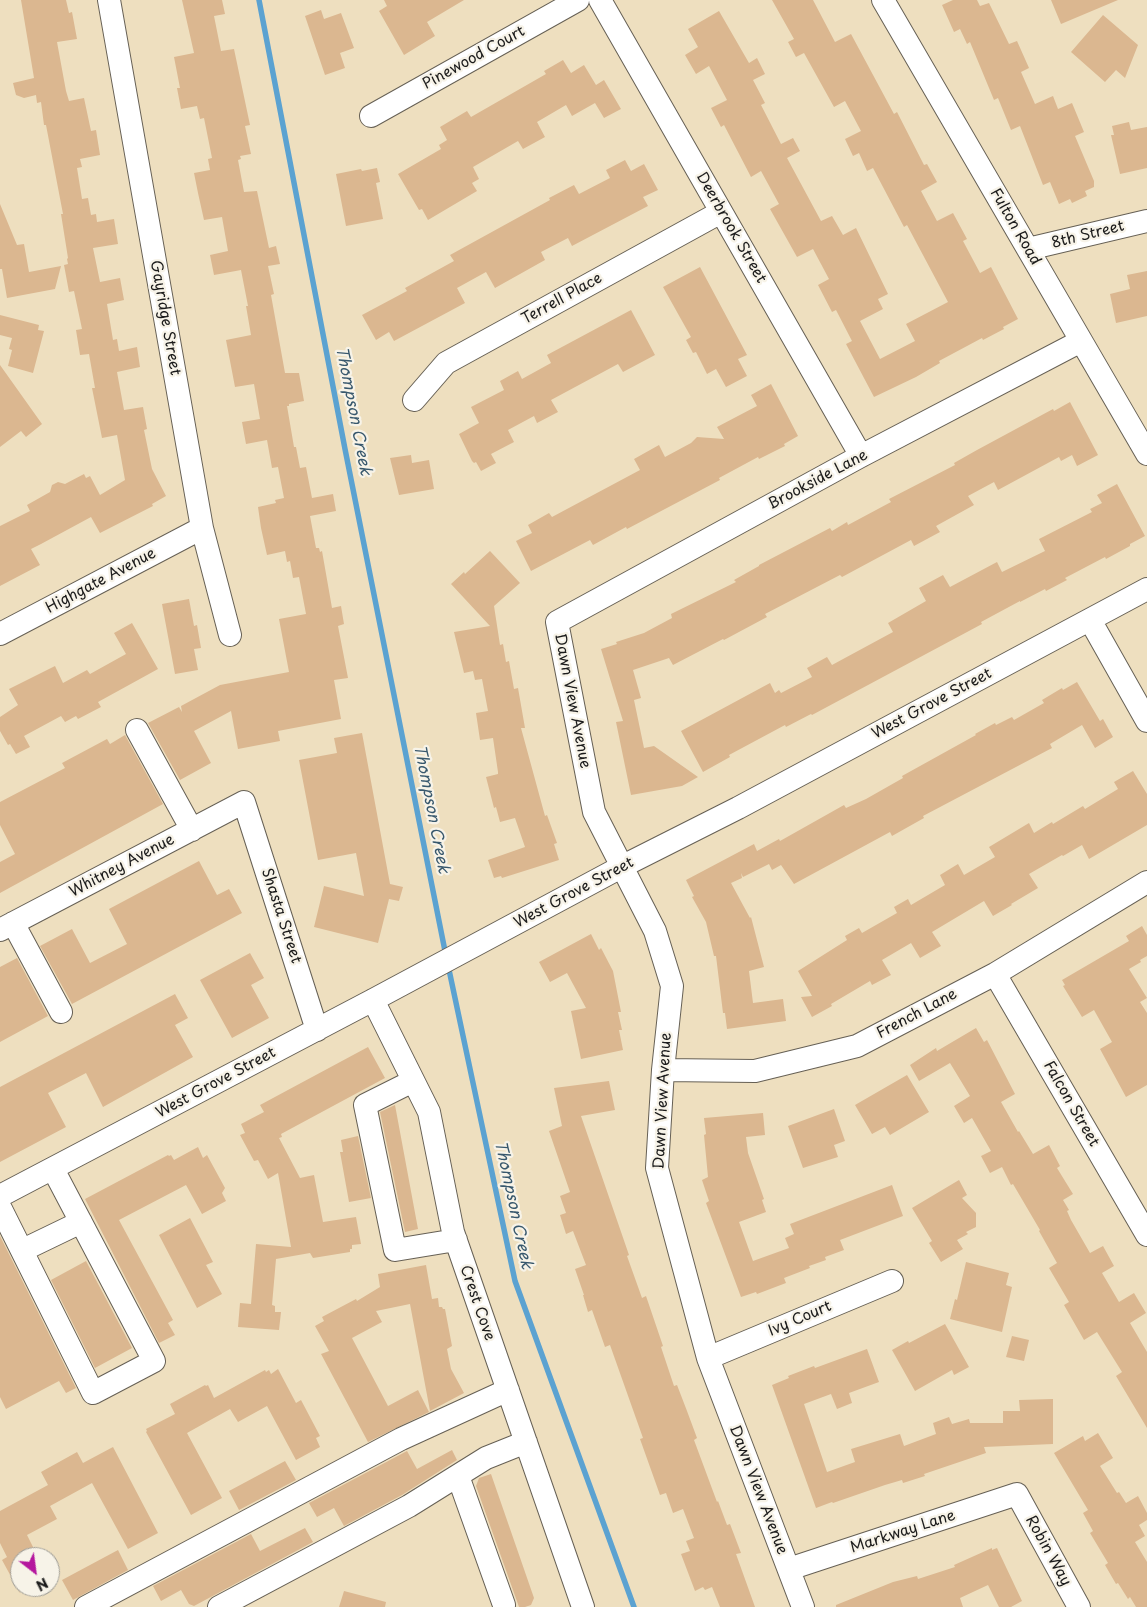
<!DOCTYPE html>
<html>
<head>
<meta charset="utf-8">
<style>
  body { margin:0 }
  #map { position:relative; width:1147px; height:1607px; overflow:hidden; background:#eedfbf; font-family:"Playpen Sans",sans-serif }
  canvas { display:block }
  .north { position:absolute; left:10px; top:1547px; width:50px; height:50px; box-sizing:border-box; background:#f7f3e8; border:1px solid #9f9d96; border-radius:50%; rotate:150deg; font-size:14px; font-weight:700; line-height:20px; text-align:center; color:#1c1c1c }
  .north::after { content:''; display:block; margin:auto; width:18px; height:22px; background:#b5179e; clip-path:polygon(50% 0,100% 100%,50% 72%,0 100%) }
</style>
</head>
<body>
<div id="map">
<canvas width="1147" height="1607"></canvas>
<div class="north">N</div>
</div>
<script>
const ctx = document.querySelector('canvas').getContext('2d');
ctx.lineJoin = 'round';
function trace(path, color, width, dash) { ctx.strokeStyle = color; ctx.lineWidth = width; ctx.lineCap = dash ? 'butt' : 'round'; ctx.setLineDash(dash || []); ctx.stroke(path); }
function fillPath(path, color) { ctx.fillStyle = color; ctx.fill(path, 'evenodd'); }
function write(font, color, halo, rows, align = 'center') {
  ctx.font = font + ' "Playpen Sans",sans-serif'; ctx.lineWidth = 4.5; ctx.setLineDash([]); ctx.textBaseline = 'middle'; ctx.strokeStyle = halo; ctx.fillStyle = color; for (const [text, x, y, turn = 0] of rows) {
    ctx.save(); ctx.translate(x, y); ctx.rotate((+turn || 0) * Math.PI / 180); ctx.textAlign = isNaN(turn) ? turn : align; if (halo) ctx.strokeText(text, 0, 0); ctx.fillText(text, 0, 0); ctx.restore();
  }
}
trace(new Path2D(`
  M259,0L345,449L446,956
  M448,965L515,1281L634,1607`), '#5ba2d1', 5.5);
fillPath(new Path2D(`
  M21,0H66L69,13L72,12L77,39L57,42L66,91L69,101L84,98L91,131L96,130L100,155L80,159L82,167L77,168L82,199L88,198L91,215L96,214L97,222L114,219L118,244L93,248L100,282L120,278L124,300L107,304L113,340L117,339L119,351L137,347L140,367L117,372L124,410L143,407L147,429L144,430L152,469L166,496L152,504L153,506L100,533L91,517L41,544L31,549L40,565L0,586V526L30,511L27,505L50,492L52,485L58,482L65,484L84,474L86,478L90,476L100,495L125,480L117,435L102,438L92,388H95L89,354L80,355L76,330L82,329L74,291L69,292L64,265L68,264L67,259L68,258L61,214H63L46,125H44L41,102L37,103L36,95L24,98L16,95L13,83L34,78Z
  M182,0H222L225,14L214,16L221,51L234,49L250,125L245,126L251,154L240,156L241,159L238,160L244,192L257,191L269,248L276,246L280,264L268,266L274,294L271,295L285,373H299L304,401L289,404V406H287L294,447H296L300,468L306,467L312,498L333,494L336,511L310,516L316,548H319L320,552L322,551L332,608L341,606L344,624L338,626L348,678L334,680L341,719L278,731L280,741L238,749L231,711L194,731L211,763L180,780L148,723L179,707L182,712L181,706L220,685L289,672L279,619L306,614L299,577L293,578L290,561L287,562L285,551L267,555L261,528L258,507L276,503L275,500L284,498L278,467L272,468L267,440L246,444L242,422L260,419L254,384L235,387L226,340L251,335L246,306H248L241,270L214,275L210,255L228,251L222,217L204,220L198,193L194,173L210,170L208,159L212,158L204,118L200,119L197,106L181,109L177,88H180L174,57L194,53Z
  M384,0H464L427,22L435,36L404,55L379,11L387,6Z
  M772,0H813L835,42L851,34L894,114L897,112L924,165L927,164L937,182L921,191L937,221L953,213L967,239L963,241L980,273L991,267L1018,319L1003,327L1004,329L983,340L982,338L939,361L940,363L916,377L874,397L846,344L852,341L836,310L832,312L818,285L829,279L813,249L797,257L770,209L779,204L761,171L751,177L724,125L721,127L711,108L727,100L709,66L696,74L685,55L698,47L688,29L719,11L749,63L757,58L765,74L753,80L765,103L761,105L781,144L793,138L800,151L787,158L821,221L832,216L843,235L856,228L888,294L878,299L883,309L860,321L880,359L915,341L906,324L948,302L907,225L904,227L873,168L867,171L859,153L853,156L845,139L861,131L845,101L834,107L804,53L796,57L788,42L794,39Z
  M953,0H977L980,6L989,3L1009,44L1017,41L1029,68L1021,72L1035,104L1053,96L1058,109L1072,103L1084,132L1075,136L1094,181V187L1085,191L1087,196L1072,203L1070,199L1059,204L1050,182L1043,185L1020,126L1011,130L998,98L994,100L970,42L967,44L960,29L954,32L942,5Z
  M1051,0H1118L1061,24Z
  M321,10L324,19L341,13L354,48L340,53L345,68L325,75L305,16Z
  M1103,15L1138,45L1125,78L1116,70L1105,82L1071,52Z
  M563,60L571,73L584,65L596,85L604,80L621,109L604,118L595,103L572,116L566,105L537,122L545,137L523,149L518,141L473,167L479,179L472,183L477,191L428,220L422,209L419,210L398,174L441,149L439,145L447,140L440,127L467,111L471,117L546,74L544,71Z
  M1129,122L1131,130L1147,127V168L1120,174L1111,135H1114L1112,126Z
  M625,160L631,171L644,164L658,190L643,197L648,206L572,246L568,238L541,252L545,260L495,288L486,272L457,288L465,303L394,341L389,332L376,340L362,315L407,291L405,288L454,261L450,255L550,200L549,198L574,185L579,194L610,178L606,170Z
  M377,168L380,182L376,183L383,219L346,226L336,174L361,169L362,171Z
  M0,204L17,245L24,244L29,272L61,266L55,289L7,298L2,269H0Z
  M700,267L747,355L738,359L747,376L726,387L716,369L707,374L696,352L693,353L686,340L691,337L663,287Z
  M1147,271V316L1116,323L1110,294L1130,289L1127,275Z
  M631,310L655,355L623,372L618,364L551,400L558,412L537,423L534,416L508,430L514,442L491,454L496,463L481,471L476,462L474,463L472,461L459,434L479,423L471,407L504,390L500,381L518,371L522,379L551,363L547,355Z
  M0,315L39,325L38,330L44,331L33,373L8,366L12,350L9,349L12,338L0,335Z
  M0,365L42,424L26,437L21,431L0,447Z
  M771,384L798,436L784,444L785,446L759,459L758,457L719,478L720,480L627,529L626,527L593,545L590,540L531,571L516,541L532,533L528,525L549,513L552,517L640,470L634,459L659,445L665,457L691,443L697,437L724,439L717,427L757,406L751,395Z
  M1070,402L1098,455L1077,466L1072,455L1061,461L1059,457L998,490L994,482L968,496L974,505L936,526L940,532L914,546L911,540L842,577L840,575L765,614L767,617L724,640L723,639L673,665L669,658L633,670L641,698L634,700L644,748L654,746L698,777L682,786L631,795L616,722L623,721L601,649L617,644L616,642L644,633L672,618L671,614L736,582L734,580L759,566V565L830,528L832,531L847,522L848,525L891,502L889,499L955,465L954,463L977,450L1053,409L1054,411Z
  M411,455L412,463L429,460L434,489L399,495L390,458Z
  M1117,484L1145,536L1130,544V546L1106,559L1105,557L1065,578L1067,580L1046,591L1045,589L1020,602V601L981,622L982,624L812,715L811,714L786,727L785,725L729,755L730,757L703,772L681,731L770,683L775,693L779,690L781,693L812,677L807,668L827,657L832,665L893,632L888,623L926,601L919,588L943,575L950,587L997,562L1002,572L1045,551L1039,539L1092,512L1090,509L1102,503L1097,495Z
  M490,551L520,583L494,606L500,645L503,644L506,662L509,661L514,689L518,688L525,728H521L545,816L547,815L557,843L554,844L559,860L502,878L501,876L494,878L488,860L525,847L515,818L500,822L496,807L494,808L486,777L498,774V772L493,738L480,740L476,713L488,711L482,679L475,680L473,671L464,673L454,632L490,626L451,584L464,572L465,574Z
  M189,599L194,626L197,625L201,648L194,649L198,670L175,674L162,604Z
  M132,623L158,669L98,702L101,707L78,719L76,716L65,722L61,716L24,736L30,747L16,754L10,744L8,745L0,731V717L18,705L9,689L55,666L63,683L87,670L90,674L126,654L114,633Z
  M1077,682L1100,721L1103,719L1113,737L1095,748L1082,725L1050,744L1052,748L923,816L924,818L892,836L890,832L794,884L781,865L772,870L769,864L743,877L741,873L742,878L731,883L750,918L751,917L764,967L749,971L753,1003L783,999L786,1021L727,1029L725,1013H723L716,956H714L706,922L692,897L694,896L686,880L754,844L757,851L779,839L780,841L844,805L846,808L866,799L903,778L902,776L976,735L975,734L995,723L996,725L1012,717L1014,720L1044,703L1042,700L1062,688L1063,690Z
  M362,733L390,884L403,887L399,901L389,899L378,943L314,927L324,886L364,896L356,853L318,860L299,760L337,753L334,738Z
  M125,735L163,804L0,893V862L15,854L0,825V802L65,768L62,763L107,739L110,744Z
  M1133,771L1147,794V825L1089,859L1082,845L1063,856L1062,855L1029,874L1038,888L1011,904L1012,905L993,916L984,901L932,932L941,946L920,958L911,943L882,960L891,975L872,985L870,981L831,1004L832,1006L812,1017L801,997L812,996L798,971L847,940L845,936L859,928L862,933L897,913L894,907L908,899L911,905L945,885L940,875L958,864L964,875L995,857L989,847L1029,823L1034,833L1052,822L1053,824L1083,806L1085,809L1118,789L1114,782Z
  M199,861L217,895L229,889L242,913L72,1004L40,946L72,929L90,963L127,944L109,909Z
  M1142,926L1147,935V956L1140,960L1141,962L1129,969L1147,998L1140,1002L1147,1013V1085L1126,1097L1100,1049L1112,1042L1094,1010L1082,1017L1063,986L1065,985L1062,980L1129,941L1126,936Z
  M591,934L599,950L601,948L613,971L621,1012H618L622,1030H619L623,1050L581,1059L571,1011L586,1008L567,973L550,982L539,962Z
  M250,953L264,978L251,985L269,1018L232,1038L200,980Z
  M17,958L48,1016L0,1042V967Z
  M175,994L188,1018L175,1025L193,1057L103,1107L86,1073L48,1093L66,1127L0,1162V1087Z
  M976,1028L984,1042L987,1040L1015,1094L1001,1102L1018,1132L1019,1131L1033,1154L1049,1145L1060,1166L1057,1168L1073,1194L1063,1200L1069,1210L1067,1211L1071,1220L1090,1253L1103,1246L1114,1266L1102,1273L1119,1302L1134,1293L1146,1313L1130,1323L1147,1352V1428L1116,1376L1122,1372L1097,1332L1084,1340L1064,1305L1069,1302L1049,1268L1057,1263L1039,1231L1040,1230L1013,1184L1011,1185L1002,1167L990,1173L981,1156L991,1151L972,1118L964,1123L954,1106L970,1096L950,1063L919,1081L910,1065L936,1048L937,1051Z
  M368,1047L385,1078L281,1134L282,1137L279,1138L300,1178L314,1175L323,1222L356,1217L361,1244L352,1245V1249H350V1252L313,1258L310,1253L276,1259L272,1305L275,1306V1312H281L279,1330L238,1327L240,1303L251,1304L256,1244L291,1247L278,1173L268,1179L258,1160L254,1161L240,1135L245,1133L241,1124L264,1112L260,1105Z
  M907,1075L929,1112L890,1135L885,1127L872,1134L855,1105Z
  M609,1081L615,1110L581,1116L629,1255L627,1256L642,1298L646,1296L663,1346L661,1347L674,1386L677,1385L687,1411L697,1438L694,1440L717,1502L718,1501L727,1525L730,1524L741,1553L736,1554L755,1607H720L712,1587L705,1590L703,1587L695,1591L681,1554L690,1551L686,1541L694,1538L683,1509L673,1513L666,1493L660,1495L640,1439L643,1438L610,1345L605,1347L592,1310L588,1312L583,1295H584L575,1269L586,1265L573,1231L566,1234L560,1215L566,1213L560,1196L570,1192L549,1131L562,1126L554,1088Z
  M395,1105L418,1229L405,1232L380,1112Z
  M834,1109L845,1141L834,1145L838,1157L803,1168L788,1126Z
  M763,1113L765,1135L746,1137L748,1153L764,1199L762,1200L766,1212L739,1222L753,1261L789,1248L785,1238L794,1234L790,1224L892,1185L903,1216L840,1240L844,1250L825,1257L826,1260L809,1266L810,1268L784,1278L786,1283L757,1294L756,1292L741,1297L706,1203L709,1201L702,1180L708,1177L704,1135L706,1134L704,1118Z
  M358,1136L371,1198L349,1202L340,1152H343L341,1140Z
  M198,1147L203,1158L207,1155L225,1188L222,1193L226,1201L202,1214L186,1185L119,1220L173,1320L168,1323L175,1335L159,1343L85,1199L168,1155L169,1156L171,1155L174,1160Z
  M959,1180L967,1195L962,1198L976,1213V1227L966,1232L968,1234L957,1240L963,1249L941,1262L929,1243L932,1241L912,1208Z
  M190,1218L213,1262L206,1265L222,1294L197,1308L159,1235Z
  M0,1236L76,1388L66,1393L59,1381L6,1409L0,1397Z
  M86,1261L132,1348L95,1368L51,1280Z
  M966,1262L1009,1273L1006,1285L1012,1287L1002,1332L950,1319L955,1299L957,1300Z
  M426,1265L432,1299L438,1298L439,1307H442L443,1309H445L452,1346L447,1349L451,1369L464,1393L430,1411L410,1304L376,1311L382,1322L352,1338L388,1406L418,1390L429,1412L368,1442L321,1354L329,1351L315,1326L324,1321L322,1317L356,1299L357,1301L380,1287L378,1274Z
  M945,1324L969,1367L954,1375L952,1370L915,1391L892,1350L908,1341L909,1343Z
  M1012,1336L1029,1340L1024,1361L1006,1357Z
  M867,1349L879,1382L849,1393L852,1403L837,1409L831,1394L804,1404L827,1472L855,1462L851,1449L900,1434L904,1446L936,1434L933,1423L949,1417L952,1424L969,1419L970,1423H1003V1411H1020L1019,1400L1053,1399V1444L984,1447L986,1453L924,1474L925,1476L903,1483L902,1480L885,1485L833,1503L832,1502L816,1508L772,1385L789,1378L788,1376L814,1366L815,1368Z
  M278,1369L296,1403L301,1400L320,1436L316,1438L320,1447L296,1460L267,1406L238,1422L230,1409L187,1433L222,1498L191,1515L146,1432L147,1431L146,1429L175,1414L170,1404L205,1385L206,1386L208,1385L214,1398L265,1370L266,1372L269,1370L271,1374Z
  M1098,1433L1113,1458L1100,1466L1117,1493L1119,1492L1126,1503L1138,1496L1147,1513V1520L1139,1525L1145,1536L1135,1542L1147,1562V1607H1136L1130,1597L1128,1599L1118,1583L1116,1584L1105,1565L1108,1563L1090,1533L1093,1531L1083,1513L1088,1510L1054,1453L1083,1436L1085,1441Z
  M113,1447L158,1533L128,1549L92,1483L50,1506L57,1519L27,1535L38,1557H20V1593L2,1560L7,1557L0,1543V1511L48,1485L41,1472L77,1452L83,1463Z
  M452,1450L457,1460L402,1495L344,1526L334,1508L317,1517L309,1503L407,1451L417,1469Z
  M285,1461L296,1480L239,1510L229,1491Z
  M491,1474L534,1598L531,1605L525,1607H519L476,1486L479,1478Z
  M305,1528L313,1542L194,1606L189,1604L181,1590L161,1601L153,1586L251,1534L260,1551Z
  M992,1548V1550L997,1548L1022,1601L1011,1607H999L988,1585L960,1598L963,1607H836V1605L893,1582L917,1576L918,1579L955,1567L954,1565Z
  M118,1550L128,1570L73,1600L62,1580Z
  M344,1591L386,1602L385,1607H339Z`), '#dbb790');
const minor = new Path2D(`
  M109,0L202,528L230,635
  M600,0L861,456
  M883,0L1147,454
  M371,116L578,0
  M1028,249L1147,221
  M414,400L446,363L721,212
  M1090,620L1147,721
  M0,634L202,528
  M137,730L192,830
  M13,923L61,1012
  M0,930L244,802L317,1030
  M995,974L1147,1235
  M373,1000L429,1112L453,1232L583,1607
  M663,1070L755,1071L857,1046L995,974L1147,882
  M413,1081L365,1105L395,1250L456,1240
  M0,1196L373,1000L623,866L738,808L1147,589
  M0,1207L93,1393L154,1361L53,1169
  M23,1250L81,1222
  M708,1358L892,1281
  M458,1476L504,1605
  M789,1569L1017,1494L1079,1607
  M86,1607L401,1439L508,1390
  M219,1607L409,1506L486,1458L526,1442
  M803,1607L708,1358L657,1168L663,1070L672,986L655,931L594,812L557,622L861,456L1081,341`);
trace(minor, '#666055', 24);
trace(minor, '#fff', 22);
write('15px', '#1c1c1c', '#f7f3e8', [
  ["Pinewood Court",474,58,-29],
  ["Fulton Road",1015,227,60],
  ["Deerbrook Street",731,228,60],
  ["8th Street",1088,235,-14],
  ["Terrell Place",562,299,-29],
  ["Gayridge Street",165,318,80],
  ["Brookside Lane",818,480,-28],
  ["Highgate Avenue",101,581,-28],
  ["Dawn View Avenue",572,701,79],
  ["West Grove Street",932,704,-28],
  ["Whitney Avenue",122,866,-28],
  ["West Grove Street",574,893,-28],
  ["Shasta Street",281,916,72],
  ["French Lane",917,1014,-28],
  ["West Grove Street",216,1083,-28],
  ["Dawn View Avenue",663,1101,-87],
  ["Falcon Street",1071,1104,60],
  ["Crest Cove",477,1303,71],
  ["Ivy Court",800,1319,-23],
  ["Dawn View Avenue",758,1490,69],
  ["Markway Lane",903,1532,-18],
  ["Robin Way",1048,1551,61]
]);
write('italic 16px', '#38586d', '#f7f3e8', [
  ["Thompson Creek",353,411,79],
  ["Thompson Creek",431,809,79],
  ["Thompson Creek",513,1205,78]
]);
</script>
</body>
</html>
